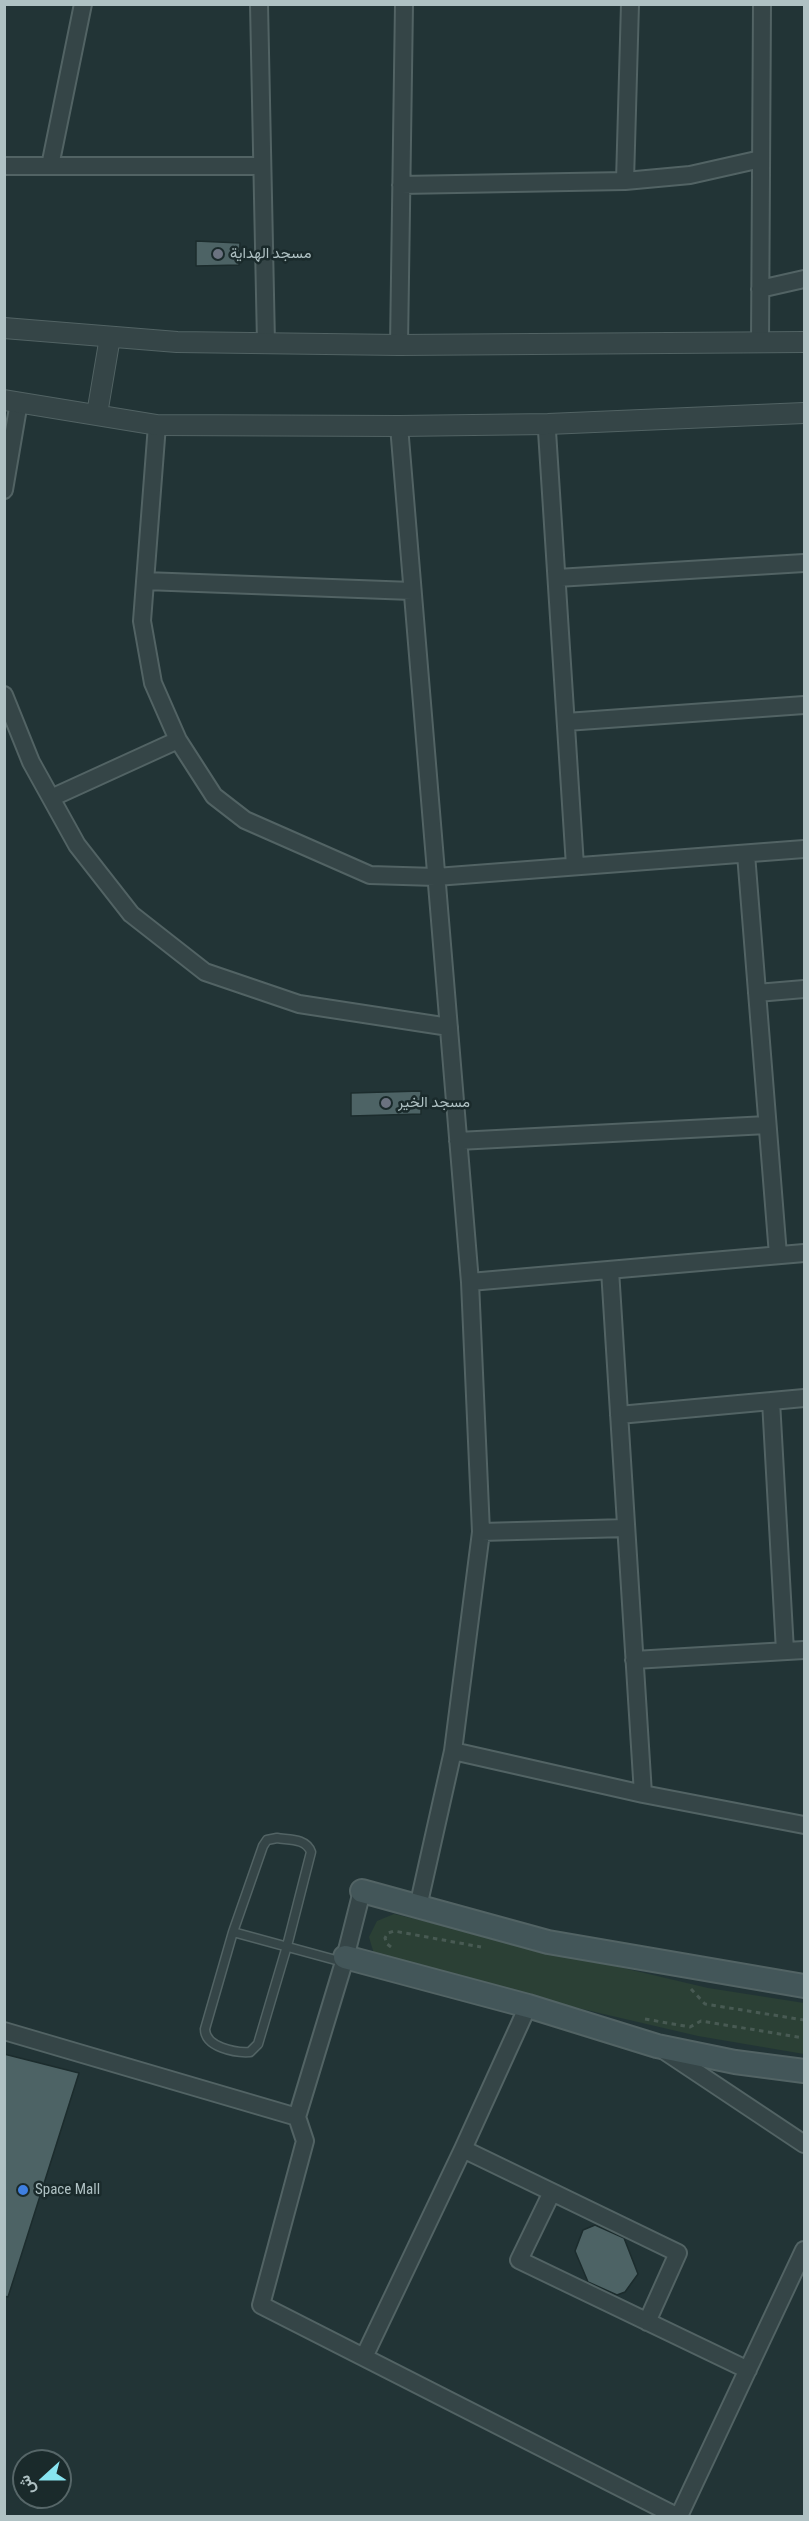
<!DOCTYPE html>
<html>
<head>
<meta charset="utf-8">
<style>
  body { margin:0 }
  #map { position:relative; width:809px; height:2521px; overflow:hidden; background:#223436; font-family:"Roboto Condensed",Vazirmatn,sans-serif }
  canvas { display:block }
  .frame { position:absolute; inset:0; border:6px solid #afc1c3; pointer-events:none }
  .north { position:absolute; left:12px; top:2449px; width:60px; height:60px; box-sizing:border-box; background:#1a2a2b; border:2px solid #566668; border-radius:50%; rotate:249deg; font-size:16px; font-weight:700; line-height:24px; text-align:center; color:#afc1c3 }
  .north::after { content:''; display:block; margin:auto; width:21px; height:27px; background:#88e4f0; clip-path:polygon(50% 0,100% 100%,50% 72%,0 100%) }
</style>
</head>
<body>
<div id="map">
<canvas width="809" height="2521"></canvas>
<div class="frame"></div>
<div class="north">ش</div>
</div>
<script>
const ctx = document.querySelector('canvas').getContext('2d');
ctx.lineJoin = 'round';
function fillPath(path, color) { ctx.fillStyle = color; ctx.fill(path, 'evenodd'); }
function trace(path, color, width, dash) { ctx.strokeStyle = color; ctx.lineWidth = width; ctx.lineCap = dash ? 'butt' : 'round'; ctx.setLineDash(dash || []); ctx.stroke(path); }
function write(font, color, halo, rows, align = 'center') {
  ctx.font = font + ' "Roboto Condensed",Vazirmatn,sans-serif'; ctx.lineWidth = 5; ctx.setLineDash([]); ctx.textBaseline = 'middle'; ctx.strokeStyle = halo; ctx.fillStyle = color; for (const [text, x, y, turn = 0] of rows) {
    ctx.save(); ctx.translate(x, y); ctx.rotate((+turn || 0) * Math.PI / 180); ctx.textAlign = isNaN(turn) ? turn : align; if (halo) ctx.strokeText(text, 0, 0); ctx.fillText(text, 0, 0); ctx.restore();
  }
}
fillPath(new Path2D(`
  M394,1914L708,1988L804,2003V2054L698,2036L389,1964L374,1954L369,1937L377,1921Z`), '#2b4035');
const building = new Path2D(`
  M196,241L240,243L239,265L196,266Z
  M421,1091V1114L351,1116V1093Z
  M4,2054L79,2073L8,2297L4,2296Z
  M595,2225L624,2238L638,2274L625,2292L617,2295L588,2282L575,2251L583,2230Z`);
fillPath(building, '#4d6365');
trace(building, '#1c2c2d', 1.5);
const service = new Path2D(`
  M277,1838C289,1840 306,1838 311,1852L287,1946L258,2044L250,2052C235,2053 205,2047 205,2029L233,1932L263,1846L267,1840Z
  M233,1932L343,1962`);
const minor = new Path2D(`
  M259,4L266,343
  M4,166H262
  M50,166L83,4
  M625,181L630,4
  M401,185L625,181L690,175L761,159
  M760,289L804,279
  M760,342L762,4
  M399,345L404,4
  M548,424L547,431L575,866
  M157,425L142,621L153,683L178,740L214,796L245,820L370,875L436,877L804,849
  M399,426L470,1282L481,1532L453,1751L418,1907
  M4,490L19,402
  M557,578L804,563
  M145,581L412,591
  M4,695L31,762L77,845L131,914L205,972L299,1004L449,1027
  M566,722L804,705
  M51,798L178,740
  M746,854L778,1255
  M757,993L804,989
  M458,1141L767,1125
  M610,1270L643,1794
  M470,1282L804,1253
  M771,1401L785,1651
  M619,1415L804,1398
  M481,1532L626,1528
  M634,1660L804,1650
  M453,1751L643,1794L804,1825
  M362,1891L344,1962L297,2117L305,2141L261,2305L676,2516
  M4,2031L297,2117
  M663,2050L804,2144
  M463,2149L678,2253L647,2322
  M552,2192L519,2260L748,2370
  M364,2357L463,2149L528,2006
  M679,2516L804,2250`);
const tertiary = new Path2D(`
  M4,328L177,342L399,345L804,342
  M4,400L157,425L399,426L548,424L804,413
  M97,414L110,337`);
const secondary = new Path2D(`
  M362,1891L548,1942L804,1986
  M345,1957L528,2006L657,2046L735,2062L804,2071`);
trace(service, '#526364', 11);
trace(minor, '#526364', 20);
trace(tertiary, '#526364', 22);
trace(secondary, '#526364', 26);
trace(new Path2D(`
  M391,1947L387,1944L385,1938L388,1933L394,1931L481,1947
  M691,1989L705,2004L804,2020
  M645,2019L690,2027L701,2021L804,2038`), '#485a53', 3, [4.5, 4.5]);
trace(service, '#354547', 8);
trace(minor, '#354547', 16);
trace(tertiary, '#354547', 20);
trace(secondary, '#435659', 22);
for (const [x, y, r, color] of [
  [218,254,6,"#6b7280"],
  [386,1103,6,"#6b7280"],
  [23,2190,6,"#3f7fe0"]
]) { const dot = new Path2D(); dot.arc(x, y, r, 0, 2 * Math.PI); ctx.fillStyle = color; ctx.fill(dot); trace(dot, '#1a2a2b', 2); }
write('15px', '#afc1c3', '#1a2a2b', [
  ["مسجد الهداية",230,254],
  ["مسجد الخير",398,1103],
  ["Space Mall",35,2190]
], 'left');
</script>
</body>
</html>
